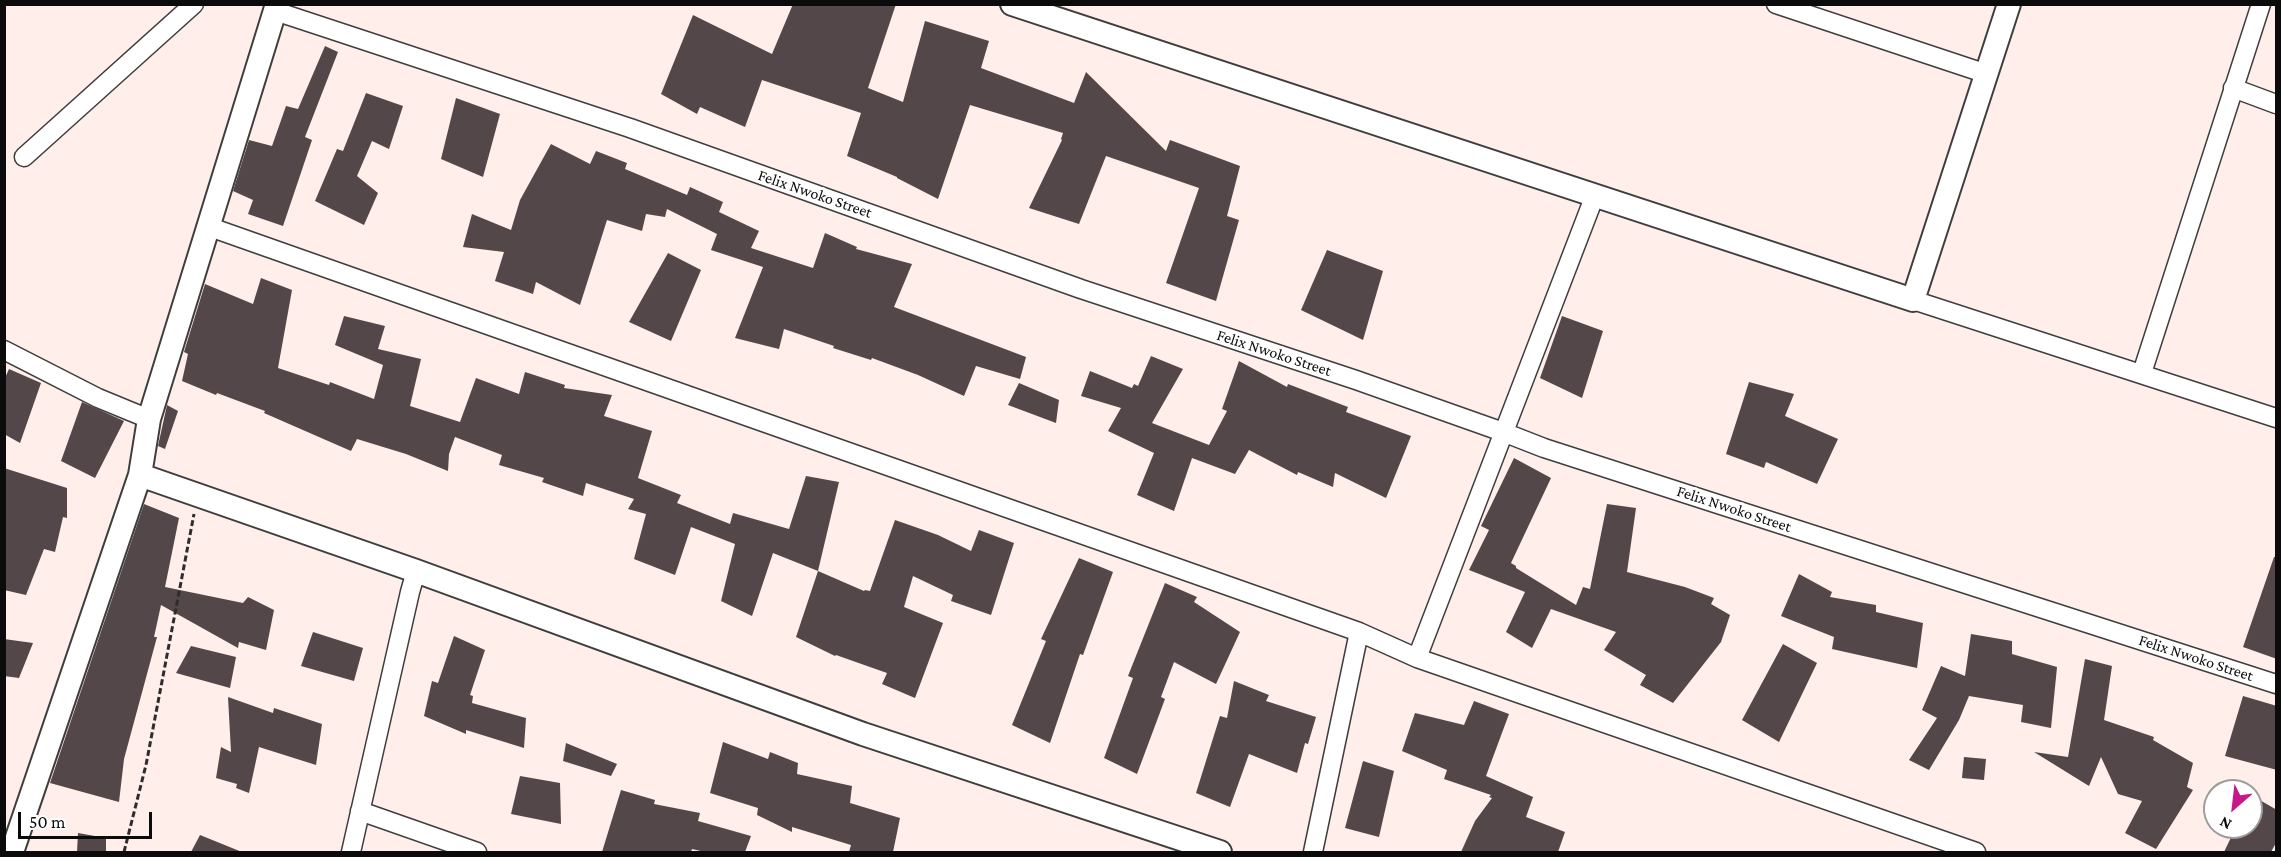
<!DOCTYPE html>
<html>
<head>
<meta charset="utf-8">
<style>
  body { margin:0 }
  #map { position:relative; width:2281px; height:857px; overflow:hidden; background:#ffeee9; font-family:"Crimson Pro",serif }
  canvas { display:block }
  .frame { position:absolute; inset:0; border:6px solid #0b0b0b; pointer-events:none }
  .north { position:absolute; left:2203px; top:779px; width:60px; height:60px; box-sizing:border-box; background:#fff; border:2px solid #9d9d9d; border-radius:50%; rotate:208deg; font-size:16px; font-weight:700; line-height:24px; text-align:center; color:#0b0b0b }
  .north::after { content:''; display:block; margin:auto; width:21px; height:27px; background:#c61887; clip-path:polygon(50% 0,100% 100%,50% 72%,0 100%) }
  .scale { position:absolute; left:18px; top:812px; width:134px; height:27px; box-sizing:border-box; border:3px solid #0b0b0b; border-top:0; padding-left:8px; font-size:18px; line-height:21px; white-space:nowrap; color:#0b0b0b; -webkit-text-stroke:4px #fff; paint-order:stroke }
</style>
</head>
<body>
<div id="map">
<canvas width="2281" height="857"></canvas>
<div class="frame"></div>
<div class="north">N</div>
<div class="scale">50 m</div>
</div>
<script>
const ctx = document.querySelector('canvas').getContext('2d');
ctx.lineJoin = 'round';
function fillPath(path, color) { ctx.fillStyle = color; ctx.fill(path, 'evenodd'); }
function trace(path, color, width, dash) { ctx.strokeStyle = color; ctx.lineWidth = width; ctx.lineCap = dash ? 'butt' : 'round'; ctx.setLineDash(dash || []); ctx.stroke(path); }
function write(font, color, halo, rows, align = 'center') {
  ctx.font = font + ' "Crimson Pro",serif'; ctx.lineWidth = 6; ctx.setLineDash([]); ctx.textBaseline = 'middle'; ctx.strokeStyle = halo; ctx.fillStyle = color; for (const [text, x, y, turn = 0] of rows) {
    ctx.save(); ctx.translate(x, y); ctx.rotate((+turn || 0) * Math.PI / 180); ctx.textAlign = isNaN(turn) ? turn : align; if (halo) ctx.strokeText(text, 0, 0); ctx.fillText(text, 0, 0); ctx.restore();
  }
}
fillPath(new Path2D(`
  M793,4H896L868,88L903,102L925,21L989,41L981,68L1074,103L1086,72L1166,151L1170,140L1240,166L1227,216L1239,220L1216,301L1166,283L1199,188L1106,156L1079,224L1029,208L1062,140L1061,139L1063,133L970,105L938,199L897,178V177L847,156L861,113L762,80L745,127L700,107L697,114L661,94L693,15L772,54Z
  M325,46L338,52L305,137L312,140L283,226L248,214L253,200L233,191L249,140L272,146L286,106L298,109Z
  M366,93L403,106L389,149L372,141L357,176L378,193L364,225L315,201L337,149L343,151Z
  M456,98L500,114L483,177L441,159Z
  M551,144L590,164L596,151L627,163L625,169L687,195L690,187L723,202L719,212L759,231L751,248L813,268L825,233L857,247L856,249L912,264L894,307L1026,357L1020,379L976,366L964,396L918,375L872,358L871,360L833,348L834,346L784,329L779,349L735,338L763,267L711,250L717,234L667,209L665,217L646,214L642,231L607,220L580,305L536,282L533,294L495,281L504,252L463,247L472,214L511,230L520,200Z
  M1327,250L1383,271L1363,340L1301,310Z
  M668,253L701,270L671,341L629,322Z
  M261,278L292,290L278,368L329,385L330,382L374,399L383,365L335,345L344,316L385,326L378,349L421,359L410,406L460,422L476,378L519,394L525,372L565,385L564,388L612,395L604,416L652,431L638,478L681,495L677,503L730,524L733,513L789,529L806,476L839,482L818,571L773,553L752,616L721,601L735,544L691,527L675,575L634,559L646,514L628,509L634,499L586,483L583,496L542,482L544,478L499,465L502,455L455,437L449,454L448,471L406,454L357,439L351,451L264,413L265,411L217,393L216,395L182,381L188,354L184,352L205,284L253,304Z
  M1562,316L1603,331L1582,398L1540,378Z
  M1151,356L1183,369L1152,423L1209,445L1227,411L1222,409L1239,361L1287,387L1288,384L1348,407L1346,412L1411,436L1386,498L1335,473L1333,487L1298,472L1297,475L1249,450L1235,474L1192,458L1174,511L1137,495L1154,453L1108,431L1121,408L1081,396L1090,371L1132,388L1134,384L1138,386Z
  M9,369L41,383L20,443L4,434V380Z
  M1749,382L1794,394L1785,416L1838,439L1817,484L1766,462L1764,468L1726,454Z
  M1019,383L1059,400L1056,423L1008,405Z
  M82,402L124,421L95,478L61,461Z
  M167,405L178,411L165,449L158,446Z
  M1514,458L1551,478L1511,563L1516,566V568L1576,605L1583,587L1590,589L1607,504L1636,508L1627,572L1685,587L1714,598L1711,604L1730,615L1721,642L1673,703L1640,685L1646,675L1604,650L1616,632L1551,609L1532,648L1506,632L1525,592L1469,570L1489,530L1481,526Z
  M4,468L67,488V518L63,517L55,552L44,549L26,595L4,590Z
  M144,504L179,518L165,587L243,603L248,597L274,610L266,650L239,642L238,648L161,605L154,637H157L124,759L119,802L50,783Z
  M895,520L938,535L971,551L979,530L1014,543L991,615L951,601L953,595L913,576L904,607L943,623L915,698L882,684L887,673L836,655L835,656L796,637L818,571L864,591L865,590L870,591Z
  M2274,557H2277V659L2243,647Z
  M1079,558L1113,572L1083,655L1080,654L1050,743L1012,725L1046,641L1041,639Z
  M1799,574L1832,592L1830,597L1876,605V612L1923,623L1917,668L1832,649L1834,637L1781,616Z
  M1165,583L1197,597L1194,602L1240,632L1216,684L1174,662L1161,697L1165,699L1137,774L1104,758L1133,678L1128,676Z
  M313,632L363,648L354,681L301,666Z
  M1971,634L2012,641V654L2057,667L2051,728L2021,722L2023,705L1969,696L1959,720L1929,770L1909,760L1937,718L1922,710L1941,666L1965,676Z
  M454,636L485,650L470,695L473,696L472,703L526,718L524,748L466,730V734L424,716L432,681L438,683Z
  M4,639L33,643L19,678L4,676Z
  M1783,644L1817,663L1779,742L1742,720Z
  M191,646L236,657L230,688L176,673Z
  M2085,659L2112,666L2104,720L2154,737L2153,740L2193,763L2187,787L2193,790L2156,849L2125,833L2142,801L2118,794L2101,757L2089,786L2034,752L2068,757Z
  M1234,681L1269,695L1266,701L1316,717L1308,744L1305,743L1297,773L1249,754L1230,807L1196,793L1220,716L1227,718Z
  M2243,696L2277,706V770L2225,756Z
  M228,697L273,713L274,708L322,724L316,765L259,747L249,793L236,788L237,784L216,778L221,747L231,752Z
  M1474,701L1509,714L1486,776L1533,797L1526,817L1565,832L1558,852H1461L1475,821L1492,798L1489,797L1491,795L1444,779L1447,770L1402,751L1415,713L1464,725Z
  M723,742L768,759L770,752L798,763L797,774L852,786L850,803L900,818L893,852H849L851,845L792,827V832L757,815L758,808L710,793Z
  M566,743L617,764L611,776L563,761Z
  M1964,757L1986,759L1984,780L1962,778Z
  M1363,761L1394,771L1379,837L1345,828Z
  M520,776L560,783L561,824L511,814Z
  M621,790L655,800L654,804L700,813L698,821L751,836L745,852H705L692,849L691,852H602Z
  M2251,795L2277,810V841L2271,852H2224L2236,827H2251Z
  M78,833L106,838V852H77Z
  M200,835L242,852H191Z`), '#544749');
const minor = new Path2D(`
  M1776,4L1987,74
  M275,11L630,128L1081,289L1356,380L1503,432L1544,448L2276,684
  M2233,88L2276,104
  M24,157L194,4
  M207,226L1359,632L1417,658L1976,852
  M1913,300L2276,418
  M4,350L98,398L149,419
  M2142,373L2261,4
  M1417,658L1595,195
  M360,811L477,852
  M351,852L410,592L416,571
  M1313,852L1359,632`);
const tertiary = new Path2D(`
  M1012,4L1913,300L2009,4
  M140,475L416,571L863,734L1220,852
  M12,852L140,475L149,419L277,4`);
trace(minor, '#3e3e3e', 21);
trace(tertiary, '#3e3e3e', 26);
trace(new Path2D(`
  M124,852L146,765L194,514`), '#2d2d2d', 3, [6, 3]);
trace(minor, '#fff', 18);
trace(tertiary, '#fff', 22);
write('16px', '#0b0b0b', '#fff', [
  ["Felix Nwoko Street",815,194,19],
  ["Felix Nwoko Street",1274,353,18],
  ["Felix Nwoko Street",1734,509,18],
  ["Felix Nwoko Street",2196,658,18]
]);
</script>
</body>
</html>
